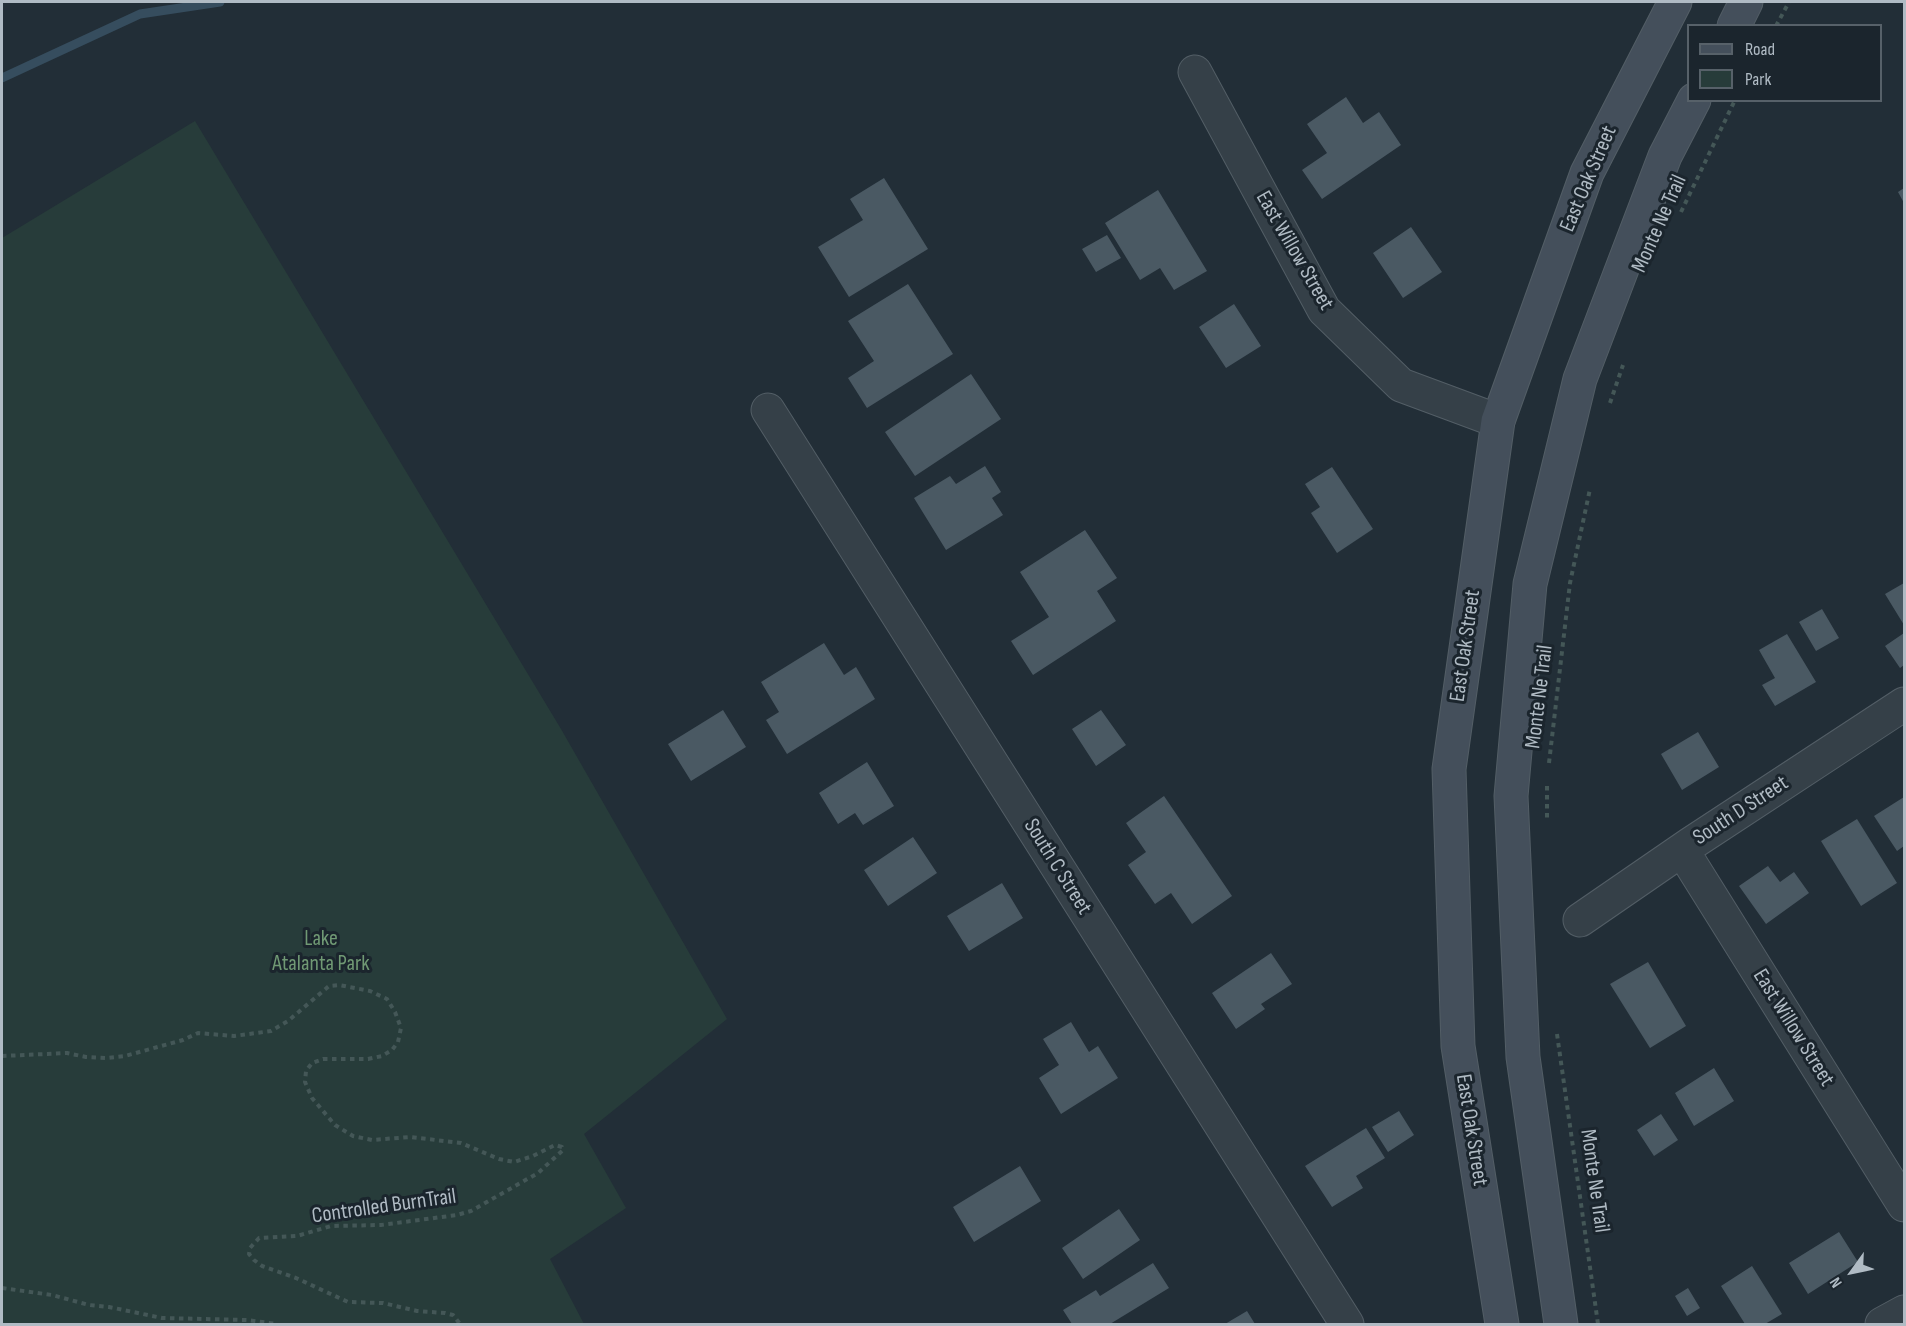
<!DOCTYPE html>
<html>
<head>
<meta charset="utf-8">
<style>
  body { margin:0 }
  #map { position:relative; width:1906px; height:1326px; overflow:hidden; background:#222e37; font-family:"Sofia Sans Condensed",sans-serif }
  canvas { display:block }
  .frame { position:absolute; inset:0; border:3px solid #b0bbc4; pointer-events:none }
  .legend { position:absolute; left:1687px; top:24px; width:195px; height:78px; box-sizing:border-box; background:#1b252d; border:2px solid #576169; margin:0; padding:8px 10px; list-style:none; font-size:18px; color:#b0bbc4 }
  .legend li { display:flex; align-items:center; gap:12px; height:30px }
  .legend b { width:30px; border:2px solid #576169 }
  .north { position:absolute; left:1822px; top:1242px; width:60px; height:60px; -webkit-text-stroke:4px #1b252d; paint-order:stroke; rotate:237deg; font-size:16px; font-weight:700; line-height:24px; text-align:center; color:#b0bbc4 }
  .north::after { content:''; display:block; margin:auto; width:21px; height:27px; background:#b0bbc4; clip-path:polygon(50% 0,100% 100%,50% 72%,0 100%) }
</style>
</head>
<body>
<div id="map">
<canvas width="1906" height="1326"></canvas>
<div class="frame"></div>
<ul class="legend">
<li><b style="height:8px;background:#444f5b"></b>Road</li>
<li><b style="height:16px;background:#273c3a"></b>Park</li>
</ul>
<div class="north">N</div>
</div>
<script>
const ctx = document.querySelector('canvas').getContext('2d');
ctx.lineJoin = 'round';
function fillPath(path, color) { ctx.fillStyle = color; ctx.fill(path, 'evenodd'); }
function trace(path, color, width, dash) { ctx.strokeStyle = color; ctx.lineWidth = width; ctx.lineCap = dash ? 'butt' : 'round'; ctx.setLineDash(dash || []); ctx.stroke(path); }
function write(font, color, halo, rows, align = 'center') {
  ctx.font = font + ' "Sofia Sans Condensed",sans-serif'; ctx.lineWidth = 6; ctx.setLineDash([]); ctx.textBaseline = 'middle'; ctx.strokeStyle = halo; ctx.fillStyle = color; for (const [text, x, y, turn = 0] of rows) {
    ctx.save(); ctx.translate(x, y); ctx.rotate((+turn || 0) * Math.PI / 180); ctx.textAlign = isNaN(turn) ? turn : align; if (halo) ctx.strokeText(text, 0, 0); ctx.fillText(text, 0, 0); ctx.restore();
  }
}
fillPath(new Path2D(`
  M195,121L561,729L727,1019L584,1134L626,1208L550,1259L584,1324H2V238Z`), '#273c3a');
trace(new Path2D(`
  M2,78L140,14L220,2`), '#364d5e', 9);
fillPath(new Path2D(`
  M1346,97L1363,123L1379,112L1401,145L1322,199L1302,170L1327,153L1307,124Z
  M884,178L928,249L849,297L818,247L863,220L850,199Z
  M1904,188V203L1898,192Z
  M1158,190L1207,271L1174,290L1160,268L1140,280L1105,223Z
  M1411,227L1442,272L1403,298L1373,253Z
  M1107,235L1121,258L1096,272L1082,249Z
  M908,284L953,354L867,408L848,378L874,361L848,321Z
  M1234,304L1261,346L1226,368L1199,327Z
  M971,374L1001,419L915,476L885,432Z
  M985,466L1001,492L992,498L1003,515L946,550L914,498L950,476L956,484Z
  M1332,467L1373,529L1337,553L1311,513L1320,507L1305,484Z
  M1085,530L1117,578L1097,591L1116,621L1033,675L1011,641L1049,617L1020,572Z
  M1904,583V625L1885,594Z
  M1822,609L1839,638L1816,651L1799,622Z
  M1904,633V665L1900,668L1885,646Z
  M1787,634L1816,682L1775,706L1762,685L1775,678L1759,650Z
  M824,643L844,675L856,667L875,699L787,754L766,720L779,712L761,682Z
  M723,710L746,747L691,781L668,744Z
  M1101,710L1126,745L1096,766L1072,729Z
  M1698,732L1719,767L1682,790L1661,754Z
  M867,762L894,806L863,825L855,813L838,824L819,793Z
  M1164,796L1232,896L1192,924L1171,893L1155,904L1128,865L1146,852L1126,823Z
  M1904,797V846L1897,851L1874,816Z
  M1857,819L1897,883L1861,906L1821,841Z
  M913,837L937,873L888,906L864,870Z
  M1768,866L1780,882L1794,872L1809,893L1766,924L1739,886Z
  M1002,883L1023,918L969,951L947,916Z
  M1271,953L1292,984L1261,1004L1265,1009L1236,1029L1212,993Z
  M1648,962L1686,1026L1650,1048L1610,984Z
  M1071,1022L1089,1052L1098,1046L1118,1078L1061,1114L1039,1078L1059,1065L1043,1039Z
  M1714,1068L1734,1101L1694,1126L1675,1093Z
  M1399,1111L1414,1135L1388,1152L1372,1127Z
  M1661,1114L1678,1140L1654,1156L1637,1130Z
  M1366,1128L1385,1158L1356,1176L1363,1188L1332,1207L1305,1166Z
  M1020,1166L1041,1201L974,1242L953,1207Z
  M1119,1209L1140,1240L1083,1279L1062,1248Z
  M1839,1232L1858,1262L1808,1294L1789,1263Z
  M1153,1263L1169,1288L1110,1324H1072L1063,1310L1096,1290L1100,1296Z
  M1752,1266L1782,1314L1765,1324H1745L1721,1286Z
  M1688,1288L1700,1308L1687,1316L1675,1296Z
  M1247,1311L1255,1324H1225Z`), '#4a5963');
const street = new Path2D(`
  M1195,72L1324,310L1401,385L1498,421
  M768,410L1347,1324
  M1682,850L1904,1205
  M1580,920L1689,845L1904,704
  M1882,1324L1904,1312`);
const secondary = new Path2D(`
  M1734,26L1746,2
  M1502,1324L1458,1046L1449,769L1498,421L1587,173L1675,2
  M1561,1324L1523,1057L1511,796L1530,584L1580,379L1665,156L1694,100`);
trace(street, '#535e66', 35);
trace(secondary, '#535e66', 35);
trace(new Path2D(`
  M1776,26L1789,2
  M1681,212L1735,100
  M1610,403L1623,365
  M1549,763L1570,583L1590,489
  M1547,786V820
  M1557,1034L1598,1324
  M2,1056L67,1053L86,1057L107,1058L125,1056L183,1040L198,1033L234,1036L271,1031L288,1021L329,986L339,985L370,991L387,999L395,1012L401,1028L398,1042L392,1050L382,1056L368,1059H323L312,1063L306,1071L305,1082L312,1098L335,1125L353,1136L372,1140L410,1137L461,1143L499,1159L514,1162L533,1156L555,1145L562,1147L563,1150L538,1173L471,1211L457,1215L381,1225L331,1226L297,1236L259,1238L250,1248L249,1254L254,1260L262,1266L296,1278L348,1302L383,1303L417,1311L445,1313L453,1315L460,1324
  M2,1288L52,1295L89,1305L109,1307L162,1318L247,1320L277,1324`), '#445757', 4, [4.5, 4.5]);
trace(street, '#354048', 33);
trace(secondary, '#444f5b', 33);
write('22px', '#b0bbc4', '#1b252d', [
  ["East Oak Street",1589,179,-67],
  ["Monte Ne Trail",1660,224,-66],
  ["East Willow Street",1294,251,60],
  ["East Oak Street",1466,646,-82],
  ["Monte Ne Trail",1540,697,-83],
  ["South D Street",1741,811,-33],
  ["South C Street",1057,867,58],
  ["East Willow Street",1793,1028,58],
  ["East Oak Street",1471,1130,81],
  ["Monte Ne Trail",1594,1181,82],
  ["Controlled BurnTrail",384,1207,-8]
]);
write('22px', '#709974', '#1b252d', [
  ["Lake",321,939],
  ["Atalanta Park",321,964]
]);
</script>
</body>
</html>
